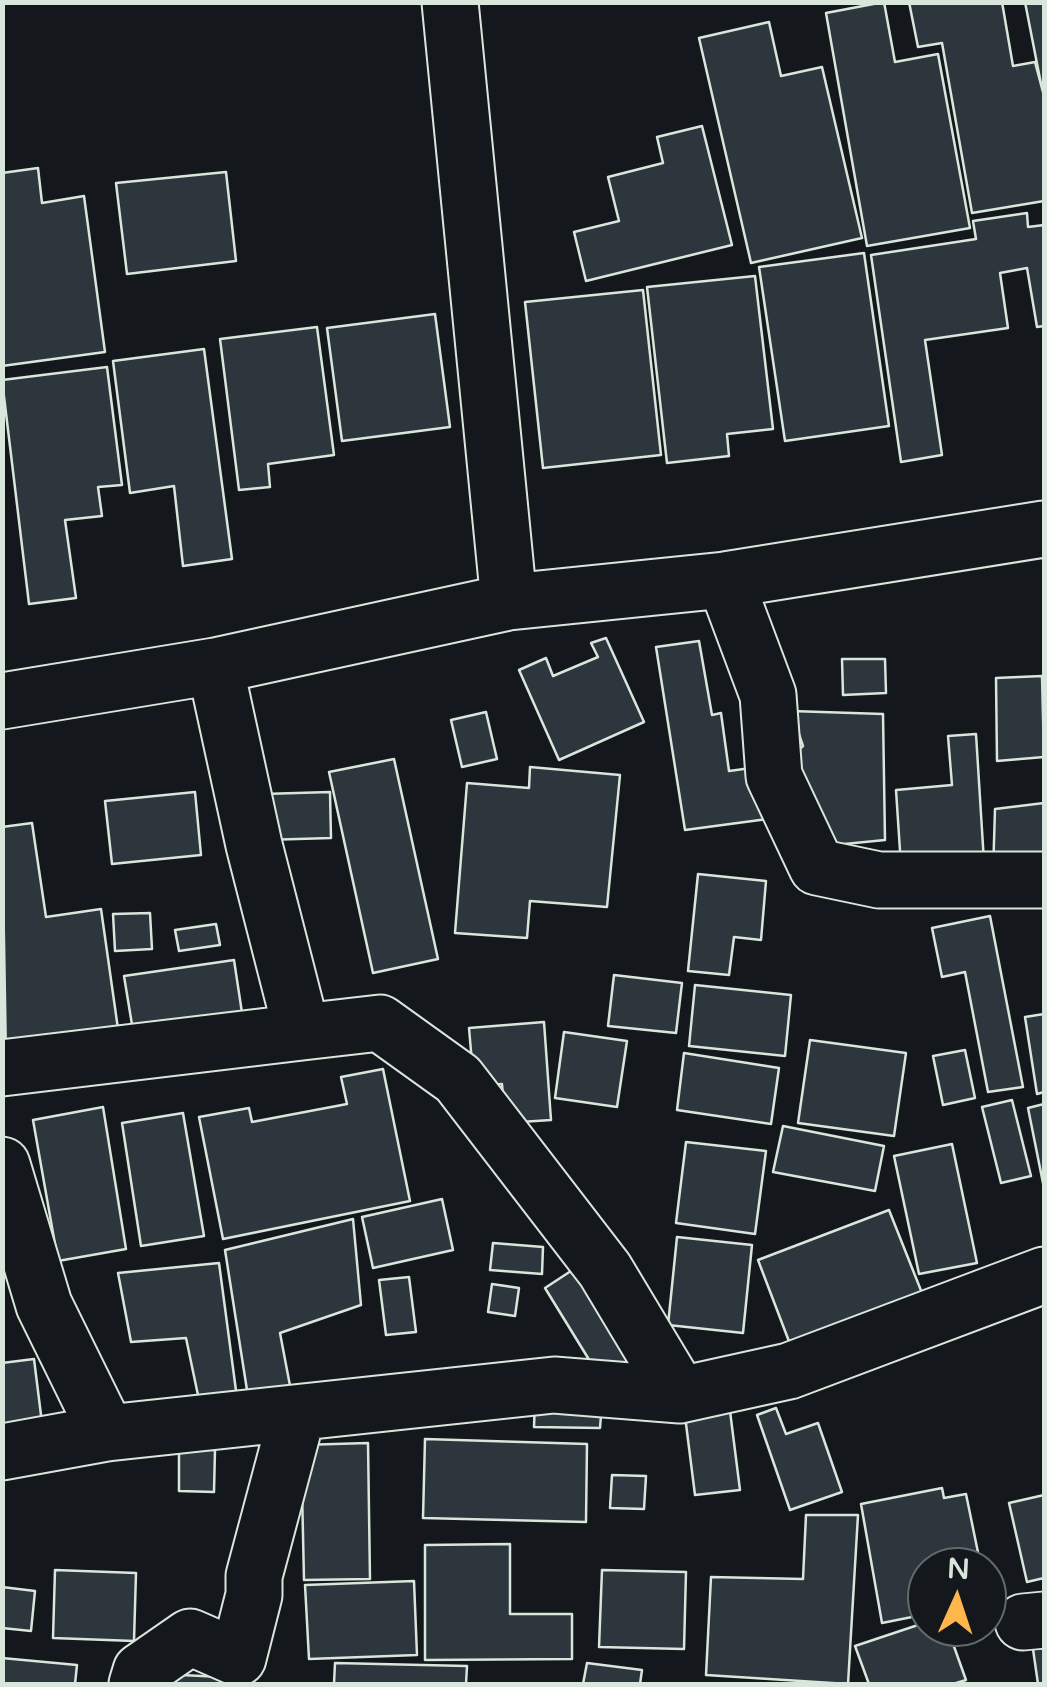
<!DOCTYPE html>
<html>
<head>
<meta charset="utf-8">
<style>
  body { margin:0 }
  #map { position:relative; width:1047px; height:1687px; overflow:hidden; background:#14181c; font-family:"Varela Round",sans-serif }
  canvas { display:block }
  .frame { position:absolute; inset:0; border:5px solid #d8e6dc; pointer-events:none }
  .north { position:absolute; left:907px; top:1547px; width:100px; height:100px; box-sizing:border-box; background:#14181c; border:2px solid #626a69; border-radius:50%; rotate:3deg; font-size:28px; font-weight:700; line-height:40px; text-align:center; color:#d8e6dc }
  .north::after { content:''; display:block; margin:auto; width:35px; height:45px; background:#ffb74d; clip-path:polygon(50% 0,100% 100%,50% 72%,0 100%) }
</style>
</head>
<body>
<div id="map">
<canvas width="1047" height="1687"></canvas>
<div class="frame"></div>
<div class="north">N</div>
</div>
<script>
const ctx = document.querySelector('canvas').getContext('2d');
ctx.lineJoin = 'round';
function fillPath(path, color) { ctx.fillStyle = color; ctx.fill(path, 'evenodd'); }
function trace(path, color, width, dash) { ctx.strokeStyle = color; ctx.lineWidth = width; ctx.lineCap = dash ? 'butt' : 'round'; ctx.setLineDash(dash || []); ctx.stroke(path); }
const building = new Path2D(`
  M884,2L895,62L938,54L970,228L867,246L826,13Z
  M909,2H1002L1013,66L1035,62L1044,96V201L972,213L942,43L918,47Z
  M1025,2H1044V84H1041Z
  M769,22L781,76L822,67L862,238L751,263L699,38Z
  M702,126L732,245L586,281L574,232L619,221L608,177L663,163L657,137Z
  M38,168L42,203L84,196L105,352L2,366V173Z
  M226,172L236,261L127,274L116,183Z
  M1027,213L1028,227L1044,225V326L1037,327L1027,268L1000,273L1008,328L925,340L942,455L901,462L871,255L976,239L973,221Z
  M864,253L889,426L785,441L759,267Z
  M755,276L773,429L727,434L729,456L667,463L647,287Z
  M643,290L661,455L543,468L525,302Z
  M435,314L450,427L342,441L327,328Z
  M317,327L334,455L268,464L270,487L239,490L220,339Z
  M204,349L232,559L183,566L174,486L130,493L113,361Z
  M107,367L122,485L98,487L102,516L65,520L76,598L29,604L2,380Z
  M606,638L644,722L559,760L519,670L546,658L553,676L598,657L591,643Z
  M699,641L712,715L721,713L729,771L766,766L775,818L685,830L656,647Z
  M842,659H885L886,693L843,695Z
  M1042,676L1044,757L997,761L996,678Z
  M791,711L883,714L885,840L814,847L784,763L803,746Z
  M486,712L497,759L462,767L451,720Z
  M976,734L984,862L901,866L896,790L952,785L948,736Z
  M394,759L438,959L373,973L329,772Z
  M530,767L620,775L607,907L530,901L527,938L455,933L467,783L529,788Z
  M195,792L201,855L112,864L105,801Z
  M330,792L331,838L264,840L263,794Z
  M1044,803V870L993,874L995,809Z
  M32,823L46,917L101,909L120,1043L6,1058L2,827Z
  M698,874L766,881L761,940L734,937L729,975L688,971Z
  M150,913L152,949L115,951L113,914Z
  M990,916L1023,1087L988,1092L965,972L942,977L932,928Z
  M216,924L220,945L179,951L175,930Z
  M234,960L244,1026L135,1043L124,976Z
  M614,975L682,983L676,1033L608,1026Z
  M695,985L791,995L785,1056L689,1046Z
  M1044,1014V1092L1037,1094L1025,1017Z
  M544,1022L551,1120L505,1123L502,1084L474,1086L469,1028Z
  M564,1032L627,1041L617,1107L555,1098Z
  M810,1040L906,1053L894,1136L798,1123Z
  M965,1050L975,1098L943,1105L933,1056Z
  M684,1053L779,1068L771,1124L677,1110Z
  M383,1069L410,1201L223,1239L199,1117L249,1108L252,1122L347,1104L341,1077Z
  M1012,1100L1031,1176L1001,1183L982,1107Z
  M1044,1104V1188L1028,1108Z
  M103,1107L126,1249L58,1261L33,1120Z
  M183,1113L204,1236L141,1246L122,1123Z
  M783,1126L884,1146L875,1191L773,1172Z
  M686,1142L766,1151L755,1234L676,1223Z
  M952,1144L977,1263L919,1274L894,1156Z
  M442,1199L453,1250L373,1268L362,1217Z
  M889,1210L922,1293L790,1344L758,1260Z
  M353,1219L361,1305L280,1333L291,1391L247,1390L225,1250Z
  M677,1237L752,1245L743,1333L668,1325Z
  M493,1243L543,1247L542,1274L490,1270Z
  M219,1263L237,1398L199,1400L186,1338L131,1342L118,1273Z
  M577,1267L637,1365L604,1384L545,1288Z
  M409,1277L416,1332L386,1335L379,1280Z
  M492,1284L519,1288L515,1316L488,1312Z
  M34,1359L42,1423L2,1427V1363Z
  M535,1400L602,1403L600,1428L534,1427Z
  M776,1408L786,1434L818,1423L842,1492L790,1510L757,1415Z
  M730,1411L740,1490L695,1495L685,1416Z
  M425,1439L587,1444L586,1522L423,1518Z
  M368,1443L370,1579L304,1580L301,1445Z
  M179,1449L215,1450L214,1492L179,1491Z
  M612,1475L646,1476L644,1509L610,1508Z
  M942,1488L944,1498L966,1494L981,1567H927V1614L882,1623L861,1504Z
  M1044,1495V1578L1027,1582L1009,1503Z
  M806,1515H858L848,1684L706,1675L711,1577L803,1579Z
  M510,1544V1614H572V1659L425,1660V1545Z
  M55,1570L136,1573L134,1641L53,1638Z
  M602,1570L686,1572L684,1649L599,1647Z
  M414,1581L417,1655L309,1659L305,1585Z
  M2,1587L35,1591L31,1631L2,1628Z
  M927,1622V1627H947L966,1680L953,1684H869L855,1646Z
  M1044,1648V1684H1038L1033,1649Z
  M2,1658L77,1665L75,1684H2Z
  M335,1663L467,1666L466,1684H334Z
  M587,1663L642,1670L640,1684H583Z
  M162,1674L241,1678V1684H162Z`);
fillPath(building, '#2c363c');
trace(building, '#d8e6dc', 2.5);
const street = new Path2D(`
  M450,2L509,602
  M725,580L768,695L774,776L817,867L879,880H1044
  M2,701L215,666L509,602L725,580L1044,529
  M302,1032L380,1023L458,1079L605,1270L680,1395
  M2,1068L302,1032L254,845L215,666
  M2,1165L44,1305L107,1433
  M2,1452L107,1433L554,1385L680,1395L789,1371L1044,1275
  M1023,1622L1044,1620
  M137,1684L141,1671L190,1637L238,1658L254,1595V1576L297,1415`);
trace(street, '#d8e6dc', 59);
trace(street, '#14181c', 55);
</script>
</body>
</html>
